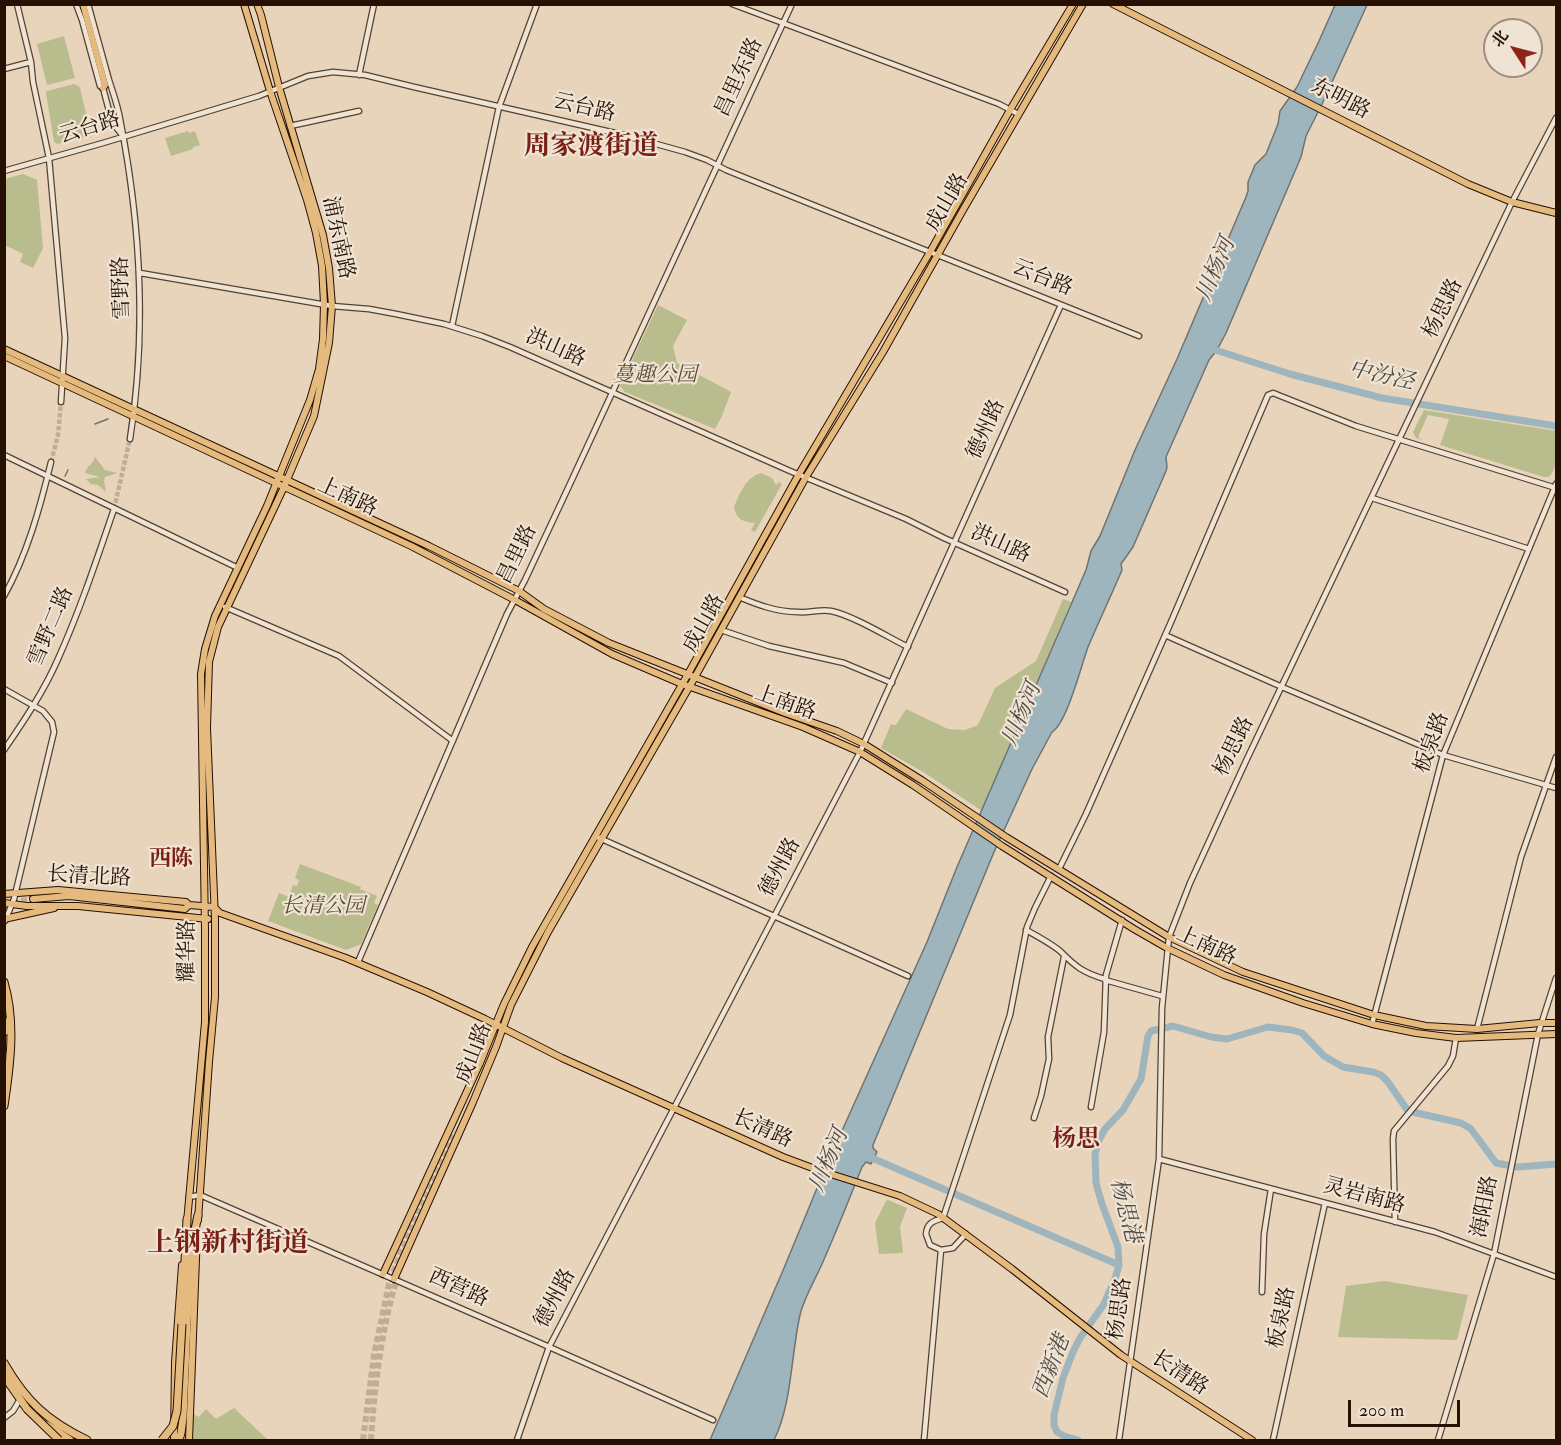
<!DOCTYPE html>
<html>
<head>
<meta charset="utf-8">
<style>
  body { margin:0 }
  #map { position:relative; width:1561px; height:1445px; overflow:hidden; background:#e7d4bb; font-family:"IM FELL Double Pica","Noto Serif SC",serif }
  canvas { display:block }
  .frame { position:absolute; inset:0; border:6px solid #261004; pointer-events:none }
  .north { position:absolute; left:1483px; top:18px; width:60px; height:60px; box-sizing:border-box; background:#efe3d3; border:2px solid #9f8f80; border-radius:50%; rotate:306deg; font-size:16px; font-weight:700; line-height:24px; text-align:center; color:#261004 }
  .north::after { content:''; display:block; margin:auto; width:21px; height:27px; background:#8f2418; clip-path:polygon(50% 0,100% 100%,50% 72%,0 100%) }
  .scale { position:absolute; left:1348px; top:1400px; width:112px; height:27px; box-sizing:border-box; border:3px solid #261004; border-top:0; padding-left:8px; font-size:18px; line-height:21px; white-space:nowrap; color:#261004; -webkit-text-stroke:4px #efe3d3; paint-order:stroke }
</style>
</head>
<body>
<div id="map">
<canvas width="1561" height="1445"></canvas>
<div class="frame"></div>
<div class="north">北</div>
<div class="scale">200 m</div>
</div>
<script>
const ctx = document.querySelector('canvas').getContext('2d');
ctx.lineJoin = 'round';
function fillPath(path, color) { ctx.fillStyle = color; ctx.fill(path, 'evenodd'); }
function trace(path, color, width, dash) { ctx.strokeStyle = color; ctx.lineWidth = width; ctx.lineCap = dash ? 'butt' : 'round'; ctx.setLineDash(dash || []); ctx.stroke(path); }
function write(font, color, halo, rows, align = 'center') {
  ctx.font = font + ' "IM FELL Double Pica","Noto Serif SC",serif'; ctx.lineWidth = 4.5; ctx.setLineDash([]); ctx.textBaseline = 'middle'; ctx.strokeStyle = halo; ctx.fillStyle = color; for (const [text, x, y, turn = 0] of rows) {
    ctx.save(); ctx.translate(x, y); ctx.rotate((+turn || 0) * Math.PI / 180); ctx.textAlign = isNaN(turn) ? turn : align; if (halo) ctx.strokeText(text, 0, 0); ctx.fillText(text, 0, 0); ctx.restore();
  }
}
fillPath(new Path2D(`
  M64,36L75,78L47,85L37,44Z
  M74,84L78,86L80,88L91,134L87,137L57,144L54,142L46,93L47,91Z
  M188,131L189,133L195,131L200,145L193,147V149L171,156L165,138Z
  M23,174L37,180L43,248L33,268L20,262L23,254L5,245V179Z
  M658,305L687,320L673,346L677,363L731,392L722,416L715,429L625,392L620,386Z
  M1424,410L1556,431C1557,446 1560,465 1549,477H1544L1440,445L1449,419L1428,415L1419,435V438L1423,440L1416,438L1413,432Z
  M95,457L105,470L117,473L105,477L104,481L106,492L98,485L91,484L86,479L100,477L85,473C87,465 92,466 95,457Z
  M761,473L772,478L776,485L779,482L782,484L755,532L751,530L755,523C743,522 736,519 734,507C740,493 746,477 761,473Z
  M1063,599L1071,602L982,811L925,773L881,748L891,724L896,725L906,709L948,729L965,730L978,725L995,688L1036,661Z
  M300,864L361,887L360,889L377,896L374,903L378,905L361,944L346,950L268,921L279,893L289,897L293,885L297,886L299,880L295,878Z
  M888,1200L907,1208L900,1227L903,1253L879,1254L875,1223L886,1201Z
  M1385,1281L1468,1295L1457,1340L1338,1337L1346,1286Z
  M234,1408L268,1440H191L192,1413L199,1417L206,1409L216,1419Z`), '#b9bc8d');
const water = new Path2D(`
  M1335,5H1367L1323,102L1306,136L1301,157L1226,333L1217,350L1209,360L1166,457L1167,467L1166,471L1133,547L1121,564L1122,570C1111,596 1099,621 1088,647C1081,666 1067,723 1052,732L1032,769L994,852L873,1145V1148L877,1152L871,1164L866,1162L862,1167C849,1200 836,1232 822,1264C815,1280 804,1298 800,1315C791,1355 792,1404 774,1440H710L784,1268L827,1164L927,942L957,867L1086,570L1091,551L1100,536L1135,450L1177,359L1246,197L1248,191V182L1255,165L1266,154L1278,124L1280,111L1297,87L1319,41Z`);
fillPath(water, '#9eb5bd');
trace(water, '#6e7373', 1.5);
trace(new Path2D(`
  M95,424L108,419
  M65,476L68,470`), '#6e7373', 1.5);
trace(new Path2D(`
  M1209,348L1290,374L1382,398L1556,426
  M865,1155L1119,1265
  M1078,1440L1064,1436L1057,1432L1054,1425V1415L1063,1378L1073,1352L1080,1338L1104,1304L1115,1279L1119,1265L1118,1247L1102,1204L1096,1183L1095,1154L1099,1140L1105,1129L1123,1110L1141,1079L1148,1036L1151,1031L1173,1026L1211,1037L1227,1039L1268,1027L1292,1030L1302,1033L1324,1056L1343,1067L1373,1072L1381,1075L1388,1082L1408,1111L1461,1123L1471,1129L1496,1163L1518,1167L1556,1164`), '#9eb5bd', 7);
trace(new Path2D(`
  M51,462L58,435L61,402
  M114,509L130,439`), '#c0ad96', 4.5, [4.5, 2]);
trace(new Path2D(`
  M4,906L14,902L33,899
  M363,1440L374,1355L389,1284L408,1234L451,1134
  M371,1440C374,1390 382,1324 398,1276`), '#c0ad96', 6, [6, 3]);
const minor = new Path2D(`
  M17,4L31,62L33,82L49,158L65,338L61,402
  M76,4L82,20L100,86L103,88L112,122L123,136
  M88,4C95,30 102,55 109,80C113,93 118,106 120,119C141,226 147,331 130,439
  M732,4L999,104L1018,114
  M4,69L31,62
  M359,75L374,4
  M290,126L359,111
  M4,171L103,143L259,96L308,76L333,72L365,75L414,87L624,135L685,152L707,160L726,170L1139,336
  M140,273L332,306L369,309L396,314L444,324L482,336L510,347L790,471L906,519L944,538L1065,592
  M452,326L499,107L537,4
  M4,455L238,568
  M1372,498L1529,549
  M4,596C27,555 40,508 51,462
  M739,597C758,605 777,612 798,612C810,613 820,609 831,611C854,616 886,636 908,647
  M225,607L339,656L453,741
  M721,630L769,646L844,663L892,683
  M1165,635L1282,687L1443,755L1556,788
  M4,689L43,711L52,722L54,732L14,899L5,921
  M4,750C24,721 44,691 58,659C80,610 97,559 114,509
  M595,836L908,976
  M1059,869L1086,814L1171,622L1268,395L1273,393L1356,426L1556,488
  M1026,930C1037,936 1050,943 1060,951C1075,966 1083,973 1105,979
  M358,962L507,614L525,580L569,486L792,4
  M1105,980L1162,996
  M1372,1024L1443,755L1556,484
  M1477,1029L1521,857L1556,757
  M4,1052V1067
  M1091,1107L1104,1032L1106,975L1122,920
  M1034,1118L1041,1096L1049,1059L1048,1037L1064,957
  M1159,1159L1435,1232L1556,1277
  M189,1197L200,1195L538,1342L713,1420
  M1395,1222L1393,1139L1394,1131L1448,1066L1453,1056L1456,1038
  M966,1234L953,1248L941,1250L930,1245L926,1234C927,1223 933,1221 943,1218L1010,1015L1027,927L1035,908L1051,876
  M1262,1292L1264,1234L1271,1189
  M4,1418L13,1411L19,1401
  M517,1440L549,1347L860,752L1061,305
  M924,1440L941,1250
  M1119,1440L1159,1159L1162,1008L1169,937L1190,883L1246,761L1512,202L1556,118
  M1273,1440L1325,1203
  M1438,1440L1494,1254L1538,1034L1556,978`);
const major = new Path2D(`
  M83,4L105,85L103,88
  M1113,4L1468,184L1512,202L1556,213
  M4,349L429,546L519,591L544,609L609,643L785,713L837,731L864,744L923,781L1006,837L1169,937L1243,972L1374,1015L1426,1026L1477,1029L1540,1023H1556
  M4,356L411,546L515,600L612,654L682,684L803,727L860,752L913,785L1002,846L1134,929L1167,948L1224,975L1303,1003L1372,1024L1416,1033L1456,1038L1556,1034
  M4,894L58,890L186,902L189,905L214,907L220,913L346,958L427,992L485,1019L562,1058L783,1157L818,1170L900,1196L938,1214L1012,1269L1121,1355L1252,1440
  M33,899L69,896L185,909L189,905
  M4,903L27,906H78L208,919
  M4,919L54,908
  M198,1220L209,1062L215,997V919L207,728L209,662L218,627L284,487L314,416L329,343L332,306L329,268L323,235L279,87L261,15L257,4
  M187,1222L205,1022V930L201,674L205,649L215,616L267,506L310,400L319,369L323,339L324,304L322,266L316,233L307,200L270,91L244,4
  M383,1274L480,1063L504,1004L532,947L688,674L799,474L930,252L1010,110L1073,4
  M394,1279L473,1102L496,1047L511,1005L548,932L695,677L806,477L883,352L963,210L1083,4
  M174,1440L175,1362L182,1265
  M189,1440L197,1233`);
const highway = new Path2D(`
  M4,982C16,1022 10,1066 4,1106
  M4,1021V1032
  M182,1324L187,1219
  M4,1363C26,1401 47,1421 87,1440
  M4,1376L27,1409L31,1412
  M47,1425L70,1440
  M179,1440L181,1433L183,1418L187,1322L193,1240L198,1215`);
trace(minor, '#564132', 7);
trace(major, '#261004', 8);
trace(highway, '#261004', 9);
trace(minor, '#efe3d3', 4.5);
trace(major, '#e4ba7e', 6);
trace(highway, '#e4ba7e', 7);
const highwayBridge = new Path2D(`
  M27,1409L59,1440
  M162,1440L173,1426L177,1411L182,1324`);
trace(highwayBridge, '#261004', 9, []);
trace(highwayBridge, '#e4ba7e', 7);
write('21px', '#261004', '#efe3d3', [
  ["昌里东路",740,78,-65],
  ["东明路",1340,100,27],
  ["云台路",584,109,13],
  ["云台路",90,129,-17],
  ["成山路",948,203,-60],
  ["浦东南路",337,238,78],
  ["云台路",1042,279,22],
  ["雪野路",123,288,-92],
  ["杨思路",1444,309,-64],
  ["洪山路",555,349,24],
  ["德州路",987,430,-66],
  ["上南路",347,498,25],
  ["洪山路",1000,545,24],
  ["昌里路",518,555,-64],
  ["成山路",705,624,-61],
  ["雪野二路",52,627,-67],
  ["上南路",785,704,20],
  ["板泉路",1433,743,-70],
  ["杨思路",1235,747,-64],
  ["德州路",781,868,-62],
  ["长清北路",89,878,3],
  ["上南路",1206,947,25],
  ["耀华路",188,951,-90],
  ["成山路",475,1054,-69],
  ["长清路",762,1130,24],
  ["灵岩南路",1364,1197,15],
  ["海阳路",1486,1207,-79],
  ["西营路",458,1289,24],
  ["德州路",556,1299,-62],
  ["杨思路",1121,1309,-82],
  ["板泉路",1283,1318,-78],
  ["长清路",1179,1374,33]
]);
write('italic 21px', '#594c34', '#efe3d3', [
  ["蔓趣公园",655,376],
  ["长清公园",323,907]
]);
write('italic 22px', '#504a45', '#efe3d3', [
  ["川杨河",1217,270,-67],
  ["中汾泾",1381,377,13],
  ["川杨河",1023,715,-67],
  ["川杨河",830,1161,-67],
  ["杨思港",1124,1211,75],
  ["西新港",1053,1367,-69]
]);
write('bold 22px', '#7a1f14', '#efe3d3', [
  ["西陈",171,860]
]);
write('bold 24px', '#7a1f14', '#efe3d3', [
  ["杨思",1076,1141]
]);
write('bold 27px', '#7a1f14', '#efe3d3', [
  ["周家渡街道",591,148],
  ["上钢新村街道",228,1245]
]);
</script>
</body>
</html>
